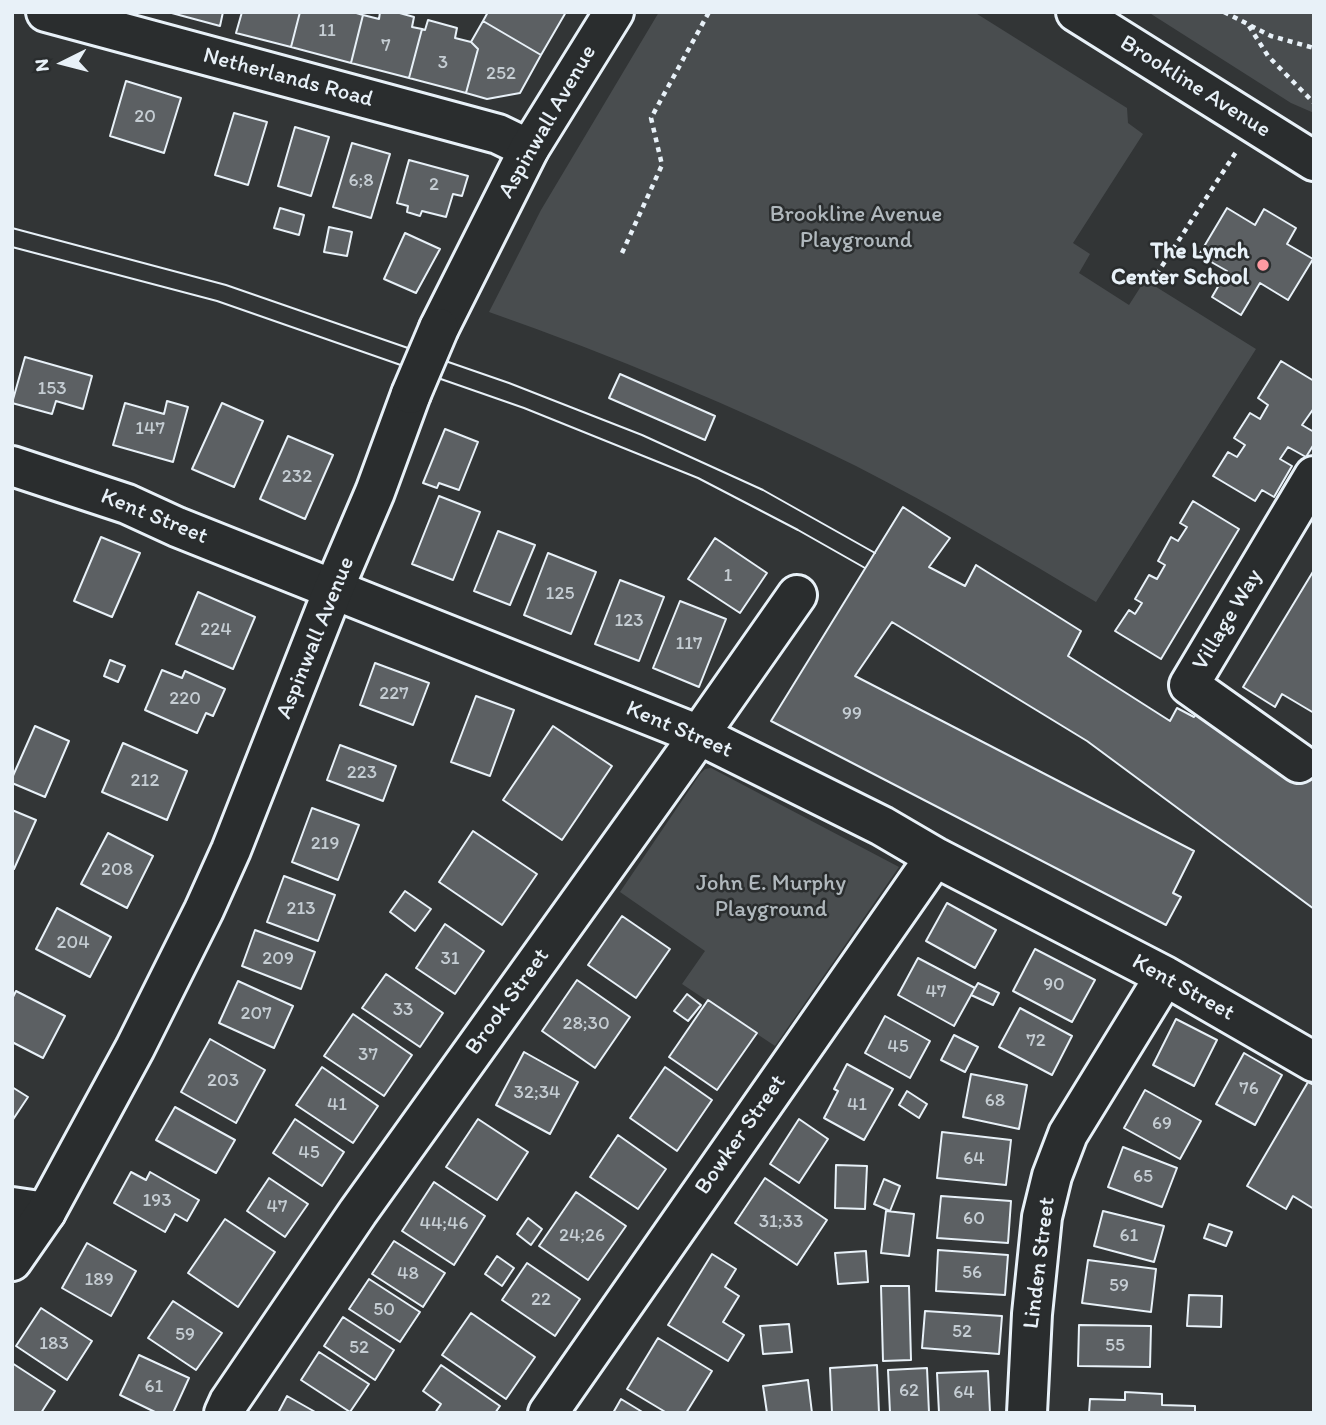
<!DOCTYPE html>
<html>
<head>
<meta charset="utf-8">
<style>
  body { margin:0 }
  #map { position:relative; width:1326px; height:1425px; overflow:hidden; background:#323536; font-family:Itim,sans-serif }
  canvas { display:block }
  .frame { position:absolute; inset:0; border:14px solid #e8f1f8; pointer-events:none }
  .north { position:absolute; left:28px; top:28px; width:70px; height:70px; -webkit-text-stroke:5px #2a2d2e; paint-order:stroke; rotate:264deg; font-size:19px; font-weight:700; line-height:28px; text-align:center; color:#e8f1f8 }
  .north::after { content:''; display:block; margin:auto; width:24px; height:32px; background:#e8f1f8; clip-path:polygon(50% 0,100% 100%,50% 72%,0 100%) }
</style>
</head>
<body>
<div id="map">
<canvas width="1326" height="1425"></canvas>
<div class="frame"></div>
<div class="north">N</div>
</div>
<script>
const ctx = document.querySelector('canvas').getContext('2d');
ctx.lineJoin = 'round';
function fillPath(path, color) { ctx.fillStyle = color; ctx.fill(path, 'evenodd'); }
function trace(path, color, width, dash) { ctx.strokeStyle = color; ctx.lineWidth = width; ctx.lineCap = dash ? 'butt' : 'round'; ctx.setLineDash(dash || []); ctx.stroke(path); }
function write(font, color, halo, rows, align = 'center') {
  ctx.font = font + ' Itim,sans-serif'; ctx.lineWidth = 5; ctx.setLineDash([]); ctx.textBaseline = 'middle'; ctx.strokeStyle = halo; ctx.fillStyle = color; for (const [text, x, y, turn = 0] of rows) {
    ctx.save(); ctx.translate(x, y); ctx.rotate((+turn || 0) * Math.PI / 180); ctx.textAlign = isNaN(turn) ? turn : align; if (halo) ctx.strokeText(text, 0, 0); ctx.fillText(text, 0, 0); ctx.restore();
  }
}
fillPath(new Path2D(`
  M659,12H974L1127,108L1128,123L1143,134L1073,243L1090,254L1079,273L1129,305L1145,280L1256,349L1096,602C1017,555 938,508 856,466C737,407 614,356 489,312L541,210Z
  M1148,12H1314V113L1291,103Z
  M711,768L899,867L775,1046L682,984L705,951L620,892L700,774L705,769Z`), '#494d4f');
const building = new Path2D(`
  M168,12H223L220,26Z
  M242,12H300L291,47L236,33Z
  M300,12H353L363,15L351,63L291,47Z
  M380,12H396L414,17L412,27L422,29L409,78L351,63L363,15L379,19Z
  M488,12H566L541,55L483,21Z
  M428,20L457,28L455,38L471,42L478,49L466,93L409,78L422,29L425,30Z
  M483,21L541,55L520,93L487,99L466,93L478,49L471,42Z
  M126,81L181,98L164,153L110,136Z
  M234,113L267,122L248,185L215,175Z
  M295,127L329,137L311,196L278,186Z
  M352,143L390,154L371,218L333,207Z
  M409,160L468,176L462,196L453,194L446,217L422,211L420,216L407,212L408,206L397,203Z
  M280,208L304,215L299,235L274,228Z
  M1227,208L1255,225L1264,209L1296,228L1287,244L1313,259L1288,300L1260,283L1241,315L1212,297L1227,271L1199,255Z
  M329,227L352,232L347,256L324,252Z
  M405,233L440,249L416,293L384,279Z
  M25,357L92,376L83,409L56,401L52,414L12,403Z
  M1281,361L1314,381V408L1302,425L1314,432V444L1306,457L1288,447L1280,459L1292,466L1274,497L1262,490L1255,501L1213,476L1228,452L1237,457L1245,445L1234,438L1250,413L1260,419L1268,405L1258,398Z
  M620,374L715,416L705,440L609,398Z
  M167,401L188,407L173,462L113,445L125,403L164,414Z
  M222,403L263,421L234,487L192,469Z
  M445,429L478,442L459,490L439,483L437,488L423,483Z
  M288,436L333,455L305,519L260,499Z
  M439,496L480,512L453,580L412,564Z
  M1193,501L1239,529L1161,659L1115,631L1129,610L1135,614L1142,603L1135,599L1149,575L1157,579L1165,565L1158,561L1171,537L1178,541L1187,527L1180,523Z
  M903,507L950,538L929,567L965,586L976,565L1081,631L1068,656L1170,721L1177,708L1194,717L1198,711L1314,757V909L1087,741L892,622L855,676L1194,851L1173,893L1181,897L1166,925L771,721Z
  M498,531L535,545L510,605L474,591Z
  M101,537L140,553L112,617L74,601Z
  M715,538L767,573L740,613L688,579Z
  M548,553L596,572L571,634L524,615Z
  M1314,570V713L1282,694L1275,707L1243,687Z
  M620,580L664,597L639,661L595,644Z
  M198,592L255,617L233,669L176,644Z
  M680,601L726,619L699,687L653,668Z
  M110,660L125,666L118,682L104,676Z
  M375,663L429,683L413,725L360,705Z
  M162,670L182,678L185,671L225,689L213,716L206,713L197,733L145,710Z
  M476,696L514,710L490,776L451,762Z
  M35,726L69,741L45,797L12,783V778Z
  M553,726L612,766L562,840L503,800Z
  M123,743L187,771L167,820L102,792Z
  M340,745L396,766L383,801L327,780Z
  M312,808L359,825L338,880L292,862Z
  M12,810L36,820L14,869L12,868Z
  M473,831L537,874L502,925L439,882Z
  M108,833L153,856L127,908L81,884Z
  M284,876L335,895L318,941L267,922Z
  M405,891L431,909L415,931L390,912Z
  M947,903L996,930L975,968L926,941Z
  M57,908L111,937L90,977L36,949Z
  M622,916L670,949L636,998L588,965Z
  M445,924L484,951L455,994L416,968Z
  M255,930L315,952L301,989L242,966Z
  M1035,949L1095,980L1072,1022L1013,991Z
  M918,958L975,988L954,1026L898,995Z
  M386,974L443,1013L420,1047L362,1008Z
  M577,980L630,1017L595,1068L542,1031Z
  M238,981L293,1006L274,1048L219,1023Z
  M978,983L999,993L993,1005L971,995Z
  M16,991L65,1016L43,1058L12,1042V999Z
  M687,994L701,1005L688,1021L674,1011Z
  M708,1000L757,1033L717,1090L669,1057Z
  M1020,1008L1072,1036L1052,1075L999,1047Z
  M353,1014L412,1055L384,1096L324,1056Z
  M885,1016L930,1041L910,1078L865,1053Z
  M1176,1019L1217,1040L1194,1086L1153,1065Z
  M954,1035L978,1047L965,1072L941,1060Z
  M210,1039L265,1070L236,1123L181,1092Z
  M524,1052L578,1082L550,1134L496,1105Z
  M1244,1053L1282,1075L1255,1125L1216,1104Z
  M847,1064L893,1089L864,1140L824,1118L838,1091L834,1089Z
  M322,1067L378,1106L353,1143L296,1105Z
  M665,1067L712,1100L677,1151L630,1118Z
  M971,1074L1027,1085L1019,1129L963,1117Z
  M1308,1082L1314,1085V1209L1293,1196L1286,1209L1247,1186Z
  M12,1087L28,1097L12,1121Z
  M1145,1090L1201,1121L1180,1159L1124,1128Z
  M907,1091L927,1104L919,1118L899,1105Z
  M175,1107L235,1140L216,1173L156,1140Z
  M295,1119L344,1152L322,1186L273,1153Z
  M478,1119L528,1152L497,1200L446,1167Z
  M799,1119L828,1139L799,1183L770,1164Z
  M942,1132L1011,1140L1006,1185L937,1178Z
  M618,1135L666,1169L638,1209L590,1177Z
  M1123,1147L1177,1168L1162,1207L1108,1187Z
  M836,1165L867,1166L865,1209L835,1208Z
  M131,1172L146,1180L150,1172L199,1200L187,1221L175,1214L165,1232L114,1203Z
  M269,1178L308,1204L285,1237L247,1211Z
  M765,1178L827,1220L797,1265L735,1223Z
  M884,1179L900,1186L890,1211L874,1204Z
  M434,1182L485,1216L454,1265L402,1231Z
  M576,1192L626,1226L588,1280L539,1246Z
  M941,1196L1011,1201L1008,1243L937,1238Z
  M886,1211L914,1214L909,1256L881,1253Z
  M1103,1211L1164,1226L1154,1262L1094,1246Z
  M528,1218L542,1229L531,1245L517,1234Z
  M225,1219L275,1252L238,1307L188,1273Z
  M1209,1224L1232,1232L1226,1246L1204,1238Z
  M394,1241L445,1273L423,1307L372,1274Z
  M87,1243L136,1271L111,1316L62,1288Z
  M938,1250L1008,1255L1005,1295L936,1291Z
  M866,1251L868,1282L838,1284L835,1253Z
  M712,1254L736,1269L725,1287L739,1296L723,1322L744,1335L728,1361L668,1325Z
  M497,1256L514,1268L502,1286L485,1274Z
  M1088,1260L1156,1269L1151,1312L1082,1303Z
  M527,1263L580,1299L555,1336L502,1300Z
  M369,1279L420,1312L400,1342L349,1309Z
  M881,1286H909L911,1360L883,1361Z
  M1189,1295L1222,1296L1221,1327L1187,1326Z
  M173,1301L222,1333L196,1370L148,1338Z
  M41,1308L92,1341L67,1380L16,1346Z
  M925,1311L1002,1316L999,1354L922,1348Z
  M471,1313L535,1357L506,1399L442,1355Z
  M343,1317L394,1350L375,1380L324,1346Z
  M789,1324L792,1352L763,1354L760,1326Z
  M1079,1325L1151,1326L1150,1367L1078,1366Z
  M658,1338L712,1371L686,1413H667L627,1389Z
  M319,1352L369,1384L350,1412L301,1380Z
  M139,1355L189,1378L173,1413H157L120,1395Z
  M12,1363L55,1391L41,1413H12Z
  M441,1365L500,1406L495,1413H435L441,1404L423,1391Z
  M877,1365L879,1413H832L830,1368Z
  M927,1368L929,1413H890L888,1370Z
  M988,1371L990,1413H939L937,1373Z
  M808,1380L812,1413H767L763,1386Z
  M1125,1392L1162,1394V1405L1195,1406V1413H1089L1090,1399L1125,1400Z
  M287,1396L317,1413H278Z
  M621,1399L644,1413H613Z`);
fillPath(building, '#5c6063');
trace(building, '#e8f1f8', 2);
const minor = new Path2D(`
  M46,12L498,134L529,149
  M12,466L127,504L177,527L699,735L882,826L935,857L1165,976L1314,1062
  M1299,763L1189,685L1314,476
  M12,1207L46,1212
  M224,1413L229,1402L358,1212L685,755L797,595
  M548,1413L935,857
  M1027,1413L1032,1314L1042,1217L1052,1176L1068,1134L1165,976`);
const major = new Path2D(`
  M439,328L529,149L614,12
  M12,1261L46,1212L135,1048L204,910L231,850L334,588L375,492L411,394`);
const highway = new Path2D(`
  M1076,12L1314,161`);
trace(minor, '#e8f1f8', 44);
trace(major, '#e8f1f8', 44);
trace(highway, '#e8f1f8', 44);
trace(new Path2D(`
  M1224,12L1271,36L1314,48
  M1249,26L1268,56L1314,103
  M622,253L662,165L651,118L709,12
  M1151,283L1236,152`), '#e8f1f8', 4.5, [5, 5]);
trace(minor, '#2a2d2e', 38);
trace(major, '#2a2d2e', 38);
trace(highway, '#2a2d2e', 38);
trace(new Path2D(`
  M12,228L226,285L509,383L642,435L763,490L875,553
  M12,247L217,301L524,408L698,478L798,530L865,568`), '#e8f1f8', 2);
const majorBridge = new Path2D(`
  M411,394L439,328`);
trace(majorBridge, '#e8f1f8', 44, []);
trace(majorBridge, '#2a2d2e', 38);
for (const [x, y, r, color] of [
  [1263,265,7,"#ff9aa2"]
]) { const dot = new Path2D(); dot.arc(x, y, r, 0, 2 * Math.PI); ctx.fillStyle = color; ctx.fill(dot); trace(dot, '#2a2d2e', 2.5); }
write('19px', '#c5cdd3', null, [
  ["11",327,31],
  ["7",386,46],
  ["3",443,63],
  ["252",501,74],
  ["20",145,117],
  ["6;8",361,181],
  ["2",434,185],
  ["153",52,389],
  ["147",150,429],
  ["232",297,477],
  ["1",728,576],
  ["125",560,594],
  ["123",629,621],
  ["224",216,630],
  ["117",689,644],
  ["227",394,694],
  ["220",185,699],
  ["99",852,714],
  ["223",362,773],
  ["212",145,781],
  ["219",325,844],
  ["208",117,870],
  ["213",301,909],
  ["204",73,943],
  ["209",278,959],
  ["31",450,959],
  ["90",1054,985],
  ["47",936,992],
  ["33",403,1010],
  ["207",256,1014],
  ["28;30",586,1024],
  ["72",1036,1041],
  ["45",898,1047],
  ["37",368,1055],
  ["203",223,1081],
  ["76",1249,1089],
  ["32;34",537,1093],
  ["68",995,1101],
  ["41",337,1105],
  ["41",857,1105],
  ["69",1162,1124],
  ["45",309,1153],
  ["64",974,1159],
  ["65",1143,1177],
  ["193",157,1201],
  ["47",277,1207],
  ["60",974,1219],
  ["31;33",781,1222],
  ["44;46",444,1224],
  ["24;26",582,1236],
  ["61",1129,1236],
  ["56",972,1273],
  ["48",408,1274],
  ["189",99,1280],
  ["59",1119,1286],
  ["22",541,1300],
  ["50",384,1310],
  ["52",962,1332],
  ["59",185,1335],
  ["183",54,1344],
  ["55",1115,1346],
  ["52",359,1348],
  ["61",154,1387],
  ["62",909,1391],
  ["64",964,1393]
]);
write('23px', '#e8f1f8', '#2a2d2e', [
  ["Netherlands Road",288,78,15],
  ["Brookline Avenue",1195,87,32],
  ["Aspinwall Avenue",548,122,-60],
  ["Kent Street",154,517,22],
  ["Village Way",1228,620,-59],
  ["Aspinwall Avenue",316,638,-68],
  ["Kent Street",679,730,23],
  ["Kent Street",1183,988,29],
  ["Brook Street",508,1002,-54],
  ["Bowker Street",741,1135,-55],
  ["Linden Street",1040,1263,-83]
]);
write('23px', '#b0b8bd', '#2a2d2e', [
  ["Brookline Avenue",856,215],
  ["Playground",856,241],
  ["John E. Murphy",771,884],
  ["Playground",771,910]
]);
write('bold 23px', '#e8f1f8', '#2a2d2e', [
  ["The Lynch",1249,252],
  ["Center School",1249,278]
], 'right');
</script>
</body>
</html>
